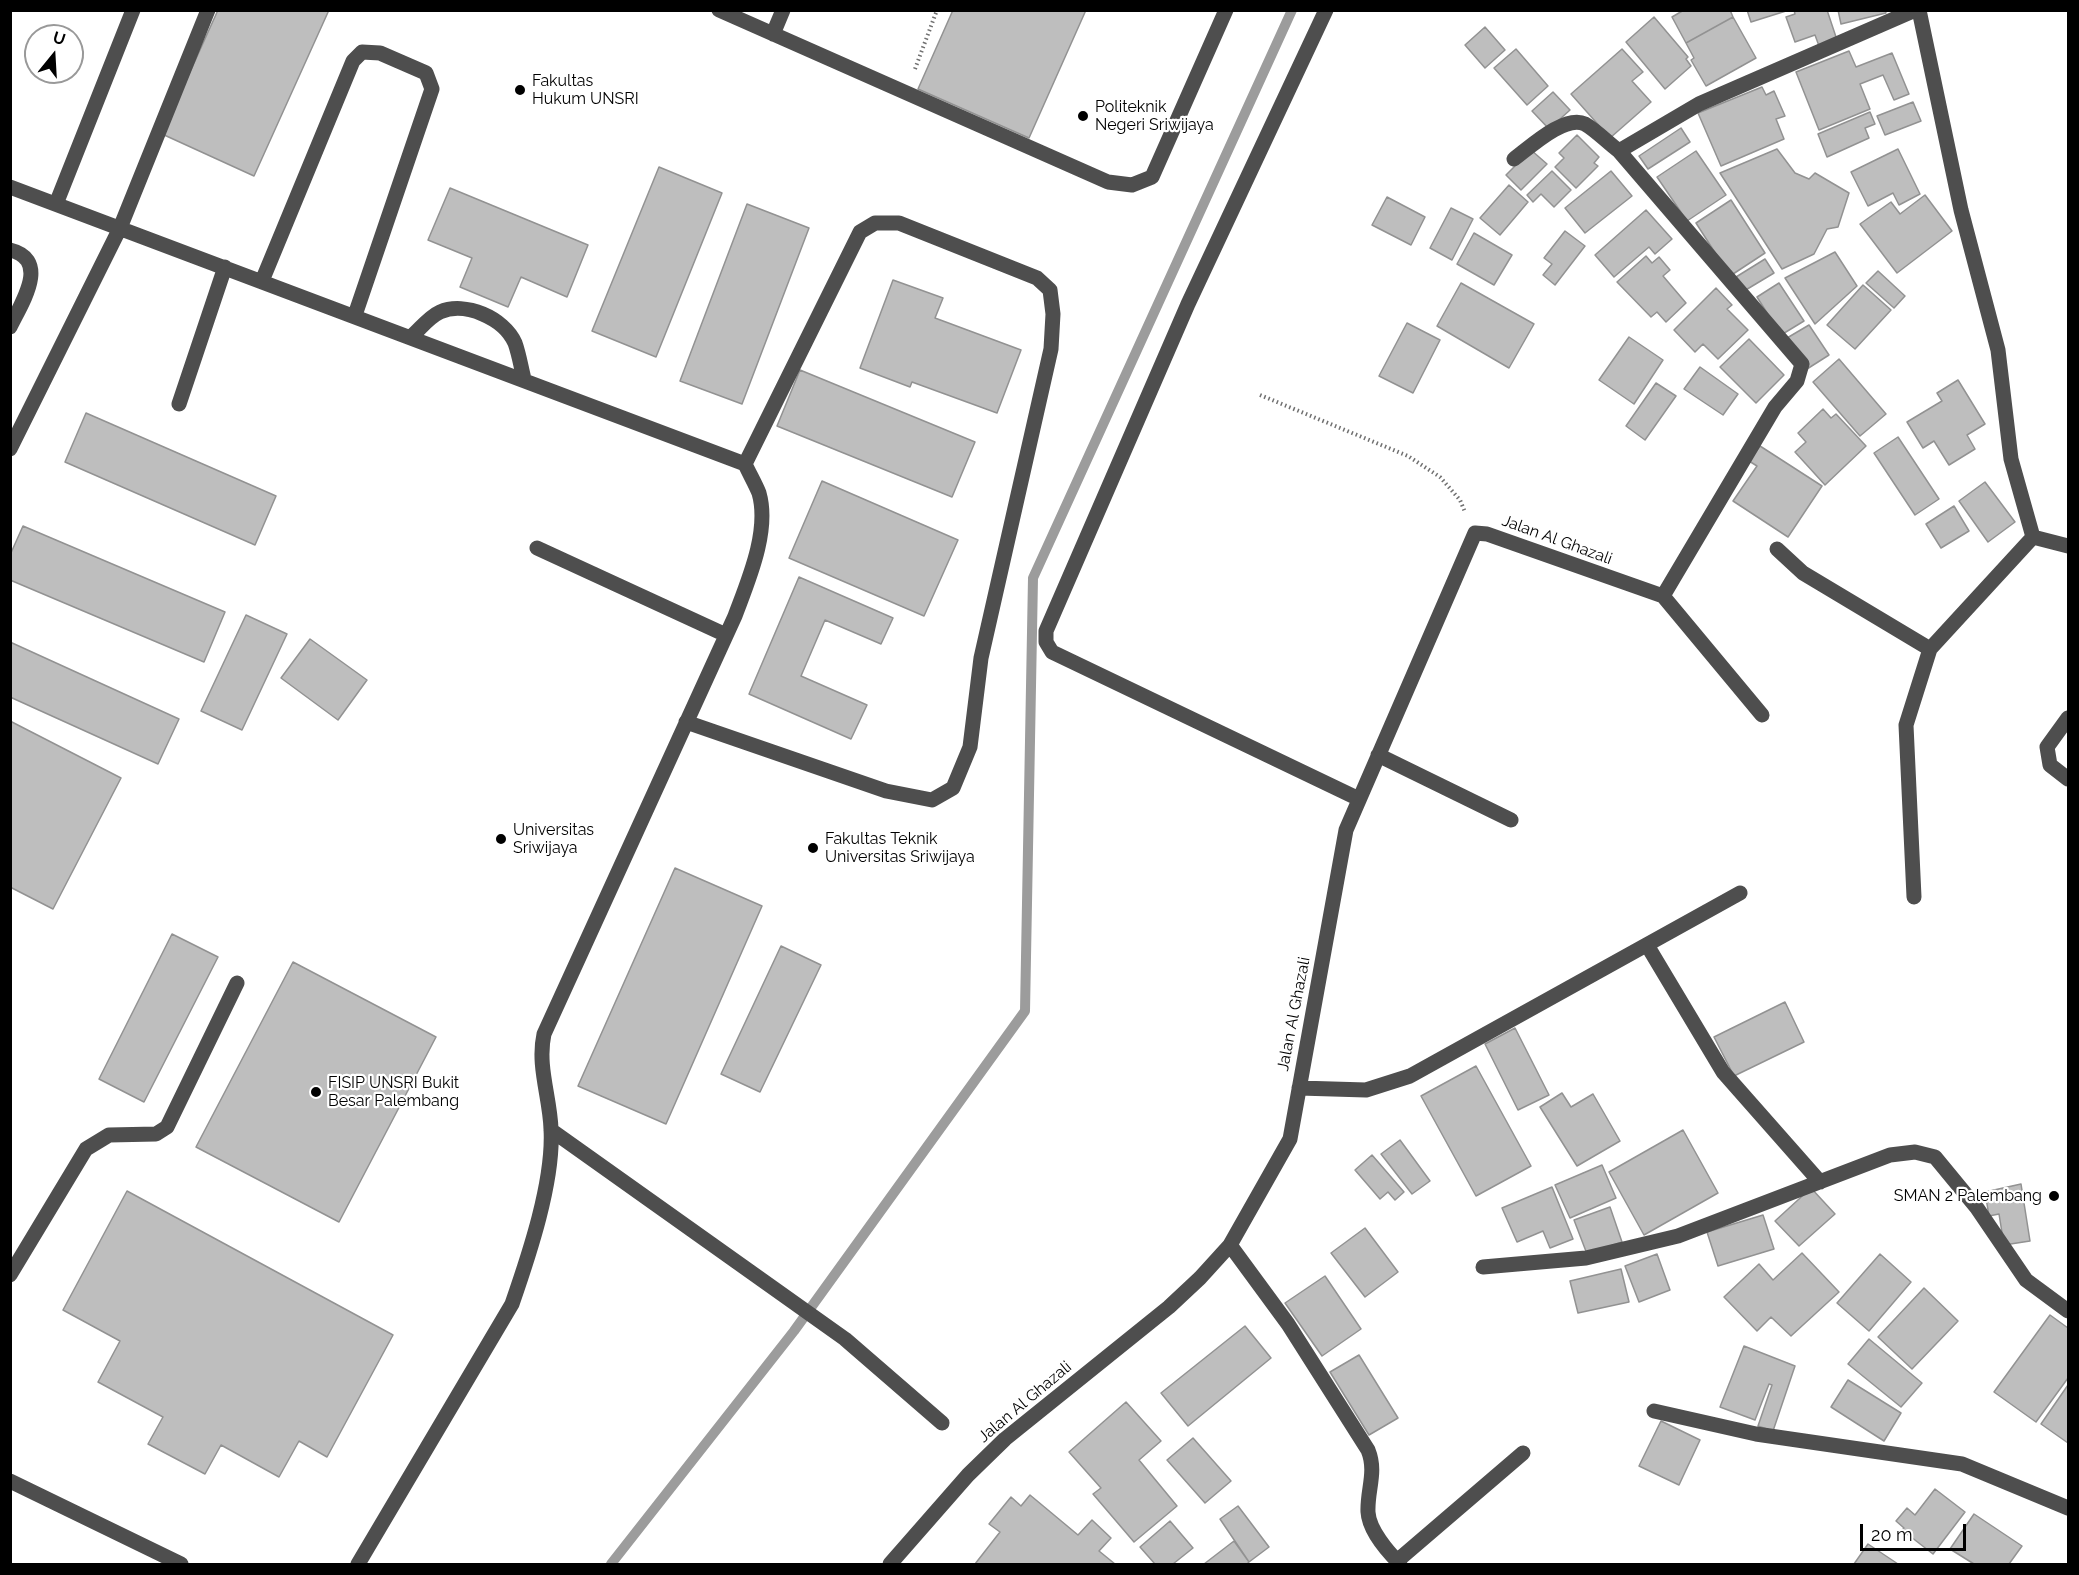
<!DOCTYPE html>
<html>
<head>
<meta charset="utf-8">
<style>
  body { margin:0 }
  #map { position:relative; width:2079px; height:1575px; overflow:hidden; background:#fff; font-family:Raleway,sans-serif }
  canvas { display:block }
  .frame { position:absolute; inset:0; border:12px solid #000; pointer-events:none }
  .north { position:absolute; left:24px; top:24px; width:60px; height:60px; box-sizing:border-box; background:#fff; border:2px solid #999; border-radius:50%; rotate:18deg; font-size:16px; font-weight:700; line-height:24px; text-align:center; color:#000 }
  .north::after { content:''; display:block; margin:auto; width:21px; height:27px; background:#000; clip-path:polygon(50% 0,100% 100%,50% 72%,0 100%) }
  .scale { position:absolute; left:1860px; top:1524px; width:106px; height:27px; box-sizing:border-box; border:3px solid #000; border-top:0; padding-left:8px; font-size:18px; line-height:21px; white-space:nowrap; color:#000; -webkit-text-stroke:4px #fff; paint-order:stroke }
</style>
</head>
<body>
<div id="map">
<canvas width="2079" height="1575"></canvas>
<div class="frame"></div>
<div class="north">U</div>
<div class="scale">20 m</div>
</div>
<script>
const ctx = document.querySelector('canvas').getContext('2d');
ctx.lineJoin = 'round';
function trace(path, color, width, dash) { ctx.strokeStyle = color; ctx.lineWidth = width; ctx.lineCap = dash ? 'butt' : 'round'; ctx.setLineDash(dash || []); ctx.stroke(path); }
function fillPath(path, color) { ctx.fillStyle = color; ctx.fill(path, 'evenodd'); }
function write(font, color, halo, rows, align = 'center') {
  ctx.font = font + ' Raleway,sans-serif'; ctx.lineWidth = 4.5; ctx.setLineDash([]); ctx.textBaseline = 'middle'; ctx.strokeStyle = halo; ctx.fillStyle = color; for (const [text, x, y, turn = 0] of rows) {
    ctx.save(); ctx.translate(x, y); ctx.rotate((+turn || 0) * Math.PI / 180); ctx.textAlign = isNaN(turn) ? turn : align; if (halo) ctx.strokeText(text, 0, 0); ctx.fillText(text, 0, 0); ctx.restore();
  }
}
trace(new Path2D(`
  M611,1564L794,1331L1025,1011L1033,578L1292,10`), '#9c9c9c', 10);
const building = new Path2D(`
  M218,10H329L254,176L162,134Z
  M953,10H1086L1029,138L918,89Z
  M1684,10H1730L1733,17L1686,43L1672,17Z
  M1747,10H1786V11L1751,22Z
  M1794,10H1827L1837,40L1819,46L1815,35L1795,42L1786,17L1795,14Z
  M1838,10H1885L1886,13L1841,24Z
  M1654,17L1688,57L1686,59L1691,66L1665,89L1626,42Z
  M1733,17L1756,58L1706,86L1691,60L1694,58L1686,43Z
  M1485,27L1505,50L1485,68L1465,45Z
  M1516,49L1548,86L1527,105L1494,68Z
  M1622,49L1643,72L1632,81L1651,102L1610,138L1571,94Z
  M1849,51L1856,67L1892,53L1909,94L1894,100L1883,75L1860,84L1870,109L1819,130L1796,72Z
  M1762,87L1766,95L1774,91L1785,116L1776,119L1784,139L1721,166L1698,113Z
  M1553,92L1570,110L1549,129L1532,111Z
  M1913,102L1921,121L1885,135L1877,116Z
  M1870,112L1875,124L1865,128L1869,138L1827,157L1818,134Z
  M1681,128L1690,142L1648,169L1639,156Z
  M1577,135L1599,157L1594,163L1598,166L1576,188L1555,167L1564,158L1559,153Z
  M1777,149L1795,173L1809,179L1815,173L1849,193L1838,227L1827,229L1814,254L1782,269L1720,173Z
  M1898,149L1920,194L1899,205L1893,193L1868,206L1851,172Z
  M1531,150L1547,164L1521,190L1506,175Z
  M1696,151L1726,195L1687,221L1657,177Z
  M659,167L722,193L656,357L592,331Z
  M1552,171L1571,190L1554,207L1541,194L1533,202L1527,195Z
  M1611,171L1632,196L1585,233L1565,208Z
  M1509,185L1528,202L1500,235L1480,218Z
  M450,188L588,245L567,297L521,277L508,307L460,287L472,258L428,240Z
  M1925,195L1952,231L1897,273L1860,224L1891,202L1900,214Z
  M1387,197L1425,217L1411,245L1372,225Z
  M1731,200L1765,253L1730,276L1696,223Z
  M747,204L809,228L742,404L680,381Z
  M1451,208L1473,219L1452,260L1430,248Z
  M1646,210L1672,239L1655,254L1649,247L1614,277L1595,255Z
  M1565,231L1585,246L1555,285L1543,275L1552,264L1544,258Z
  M1474,233L1512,255L1494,285L1457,264Z
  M1835,252L1857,286L1815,324L1785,278Z
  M1646,256L1652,263L1659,257L1670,270L1663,276L1686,303L1666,322L1657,312L1651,317L1617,282Z
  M1765,259L1774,273L1744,291L1736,277Z
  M1878,271L1905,296L1894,308L1866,283Z
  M893,280L943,298L935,318L1021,350L997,413L912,382L910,387L860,368Z
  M1461,283L1534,324L1509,368L1437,326Z
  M1779,283L1804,321L1781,335L1757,297Z
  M1863,285L1891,310L1855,349L1827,325Z
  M1716,288L1732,305L1727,309L1748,330L1718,359L1703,344L1695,352L1674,330Z
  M1407,323L1440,340L1413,393L1379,376Z
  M1809,325L1829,355L1807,369L1787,338Z
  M1629,337L1663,360L1634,404L1599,380Z
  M1749,339L1784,375L1756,403L1720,367Z
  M1839,359L1886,414L1860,436L1813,382Z
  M1700,367L1738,394L1723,415L1684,389Z
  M800,370L975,442L952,497L777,426Z
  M1958,380L1985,424L1967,435L1975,449L1949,465L1934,441L1923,448L1907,422L1942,401L1937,393Z
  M1656,383L1676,396L1645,440L1626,426Z
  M1823,409L1831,418L1836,414L1866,446L1825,485L1795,452L1806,442L1798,433Z
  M86,413L276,496L255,545L65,462Z
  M1898,437L1939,499L1915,515L1874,453Z
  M1760,446L1822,486L1788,537L1733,501L1757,466L1749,461Z
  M822,481L958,540L924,616L789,558Z
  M1985,482L2015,522L1988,542L1959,501Z
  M1954,506L1969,531L1941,548L1926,524Z
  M23,526L225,612L204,662L10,580V555Z
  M799,577L893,618L881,644L825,620L801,676L867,705L851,739L749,694Z
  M246,615L287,634L242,730L201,711Z
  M310,639L367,680L338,720L281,678Z
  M10,642L179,719L158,764L10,697Z
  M10,721L121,778L53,909L10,887Z
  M675,868L762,906L666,1124L578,1086Z
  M172,934L218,957L144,1102L99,1079Z
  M781,946L821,965L760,1092L721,1074Z
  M293,962L436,1037L339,1222L196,1147Z
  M1785,1002L1804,1042L1734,1076L1714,1037Z
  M1515,1028L1549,1095L1518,1110L1485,1044Z
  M1476,1066L1531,1166L1476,1196L1421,1096Z
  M1562,1093L1571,1107L1593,1094L1620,1141L1577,1166L1540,1107Z
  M1683,1130L1718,1193L1644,1235L1609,1172Z
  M1400,1140L1430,1181L1412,1194L1381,1154Z
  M1372,1155L1404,1192L1395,1200L1388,1192L1380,1199L1355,1170Z
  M1602,1165L1616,1198L1570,1218L1555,1185Z
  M2021,1184L2030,1241L2004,1245L1999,1214L1989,1216L1985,1192Z
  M1552,1187L1573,1239L1550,1248L1543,1231L1517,1242L1502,1208Z
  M1811,1188L1835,1214L1799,1246L1775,1221Z
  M127,1191L393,1335L327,1457L299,1441L279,1477L221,1445L205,1474L148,1444L163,1417L98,1382L120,1341L63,1310Z
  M1610,1207L1622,1242L1587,1254L1574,1220Z
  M1763,1215L1774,1249L1718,1266L1707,1232Z
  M1365,1228L1398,1272L1365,1297L1331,1253Z
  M1802,1253L1839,1292L1791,1336L1771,1317L1757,1331L1724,1297L1759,1264L1773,1280Z
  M1657,1254L1670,1290L1639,1302L1625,1266Z
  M1880,1254L1911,1282L1869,1331L1837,1303Z
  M1621,1269L1629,1302L1578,1313L1570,1281Z
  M1325,1276L1361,1329L1322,1356L1285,1303Z
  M1924,1288L1958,1321L1912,1369L1878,1337Z
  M2050,1315L2068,1328V1378L2036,1422L1994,1392Z
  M1245,1326L1271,1358L1188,1426L1161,1393Z
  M1869,1339L1922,1383L1901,1407L1848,1364Z
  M1744,1346L1795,1366L1773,1431L1758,1426L1772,1385L1769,1384L1755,1420L1720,1407Z
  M1359,1355L1398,1418L1369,1435L1330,1372Z
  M1848,1380L1901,1413L1884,1441L1831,1407Z
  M2068,1385V1443L2041,1424Z
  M1126,1402L1161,1441L1139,1460L1177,1506L1134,1542L1093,1494L1101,1488L1069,1452Z
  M1661,1421L1700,1440L1679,1485L1639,1466Z
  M1193,1438L1231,1481L1205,1503L1167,1460Z
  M1935,1489L1965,1512L1933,1554L1902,1530L1904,1528L1896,1521L1907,1508L1915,1515Z
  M1030,1495L1078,1535L1092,1520L1111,1538L1099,1551L1115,1564H975L1000,1532L989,1524L1011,1497L1021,1506Z
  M1238,1506L1269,1547L1249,1562L1220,1519Z
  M1974,1514L2022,1546L2009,1564H1974L1950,1549Z
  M1170,1521L1193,1548L1173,1564H1155L1140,1547Z
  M1234,1541L1249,1562L1247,1564H1204Z
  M1868,1544L1898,1564H1854Z`);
fillPath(building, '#bebebe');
trace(building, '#929292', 1.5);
trace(new Path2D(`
  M915,69L937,10
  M1260,395L1408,456L1440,477L1460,500L1465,512`), '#707070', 4, [1.5, 3]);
trace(new Path2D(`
  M719,10L1108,182L1132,185L1152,177L1226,10
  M1326,10L1188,304L1046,631V642L1052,652L1359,799
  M1919,10L1961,210L1998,350L2011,459L2033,537L2068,546
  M773,34L783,10
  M1514,159C1529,148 1565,114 1585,124C1597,131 1608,143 1619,151
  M10,187L745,464C749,473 755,483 759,493C770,531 748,581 735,616L544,1034C537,1066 550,1097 551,1129C554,1181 529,1255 512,1304L358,1564
  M56,204L133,10
  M10,250C51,260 21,304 10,327
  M262,281L353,61L362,52L380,53L426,73L432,89L355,315
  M412,336C421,328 429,317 440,312C465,301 504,318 515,343C519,354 521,367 524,379
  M179,404L225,267
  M10,449L120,228L208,10
  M537,548L726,635
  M1777,549L1803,573L1930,649
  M1663,596L1775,407L1797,381L1802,364L1619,151L1699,104L1915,10
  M1663,596L1762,715
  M2068,718L2047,747L2050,765L2068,779
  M686,722L886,791L932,800L953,788L970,747L981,658L1051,349L1053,314L1050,290L1037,278L899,223H875L860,232L745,464
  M1378,755L1511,820
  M1914,897L1906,725L1930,649L2033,537
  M1647,945L1723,1072L1820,1182
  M1299,1088L1366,1090L1410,1076L1740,893
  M551,1130L845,1339L942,1423
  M1230,1245L1288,1324L1368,1450C1377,1472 1367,1490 1368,1512C1369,1530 1388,1552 1400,1564
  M1483,1267L1586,1258L1678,1236L1890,1155L1915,1152L1935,1157L1977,1208L2026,1280L2068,1311
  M10,1275L86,1149L109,1135L156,1134L167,1127L237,983
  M1654,1411L1756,1434L1962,1464L2068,1508
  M10,1481L181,1564
  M1397,1561L1523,1453
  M890,1564L968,1475L1005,1439L1169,1307L1200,1278L1230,1245L1290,1139L1346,830L1475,533L1487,534L1663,596`), '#4e4e4e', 15);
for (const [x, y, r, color] of [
  [520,90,6,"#000"],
  [1083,116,6,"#000"],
  [501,839,6,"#000"],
  [813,848,6,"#000"],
  [316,1092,6,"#000"],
  [2054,1196,6,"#000"]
]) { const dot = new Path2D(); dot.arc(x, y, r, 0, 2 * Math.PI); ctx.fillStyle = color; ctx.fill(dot); trace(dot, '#fff', 2); }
write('16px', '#000', '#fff', [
  ["Fakultas",532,81],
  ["Hukum UNSRI",532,99],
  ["Politeknik",1095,107],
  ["Negeri Sriwijaya",1095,125],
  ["Universitas",513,830],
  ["Sriwijaya",513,848],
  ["Fakultas Teknik",825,839],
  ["Universitas Sriwijaya",825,857],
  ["FISIP UNSRI Bukit",328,1083],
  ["Besar Palembang",328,1101],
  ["SMAN 2 Palembang",2042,1196,"right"]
], 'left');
write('16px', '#000', '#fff', [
  ["Jalan Al Ghazali",1557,540,20],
  ["Jalan Al Ghazali",1294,1014,-79],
  ["Jalan Al Ghazali",1025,1402,-40]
]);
</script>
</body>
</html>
